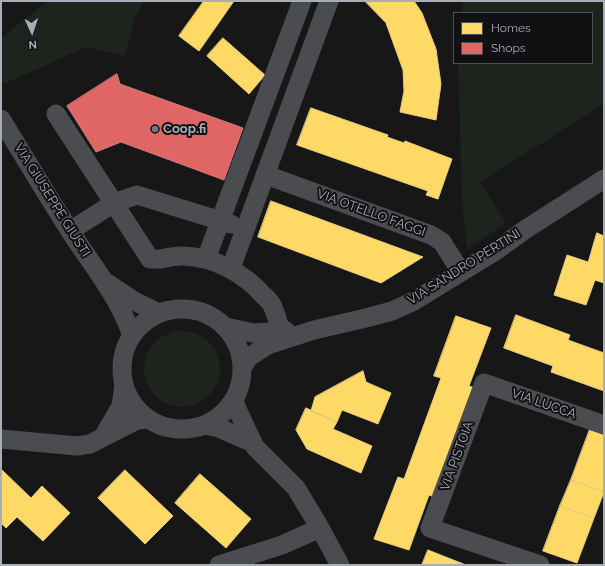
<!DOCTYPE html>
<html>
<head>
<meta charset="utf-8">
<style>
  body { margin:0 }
  #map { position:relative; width:605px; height:566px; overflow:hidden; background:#171717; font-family:Raleway,sans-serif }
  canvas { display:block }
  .frame { position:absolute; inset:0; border:2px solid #a8adb8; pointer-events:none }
  .legend { position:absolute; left:453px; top:12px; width:140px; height:52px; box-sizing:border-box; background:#111113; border:1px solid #4d4f55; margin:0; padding:5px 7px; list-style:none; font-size:12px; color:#a8adb8 }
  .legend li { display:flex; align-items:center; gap:8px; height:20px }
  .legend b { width:20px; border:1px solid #4d4f55 }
  .north { position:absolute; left:12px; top:12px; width:40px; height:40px; -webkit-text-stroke:3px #111113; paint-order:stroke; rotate:177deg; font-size:11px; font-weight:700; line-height:16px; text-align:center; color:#a8adb8 }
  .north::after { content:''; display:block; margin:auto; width:14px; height:18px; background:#a8adb8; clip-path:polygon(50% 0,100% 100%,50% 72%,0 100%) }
</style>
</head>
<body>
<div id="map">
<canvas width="605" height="566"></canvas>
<div class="frame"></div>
<ul class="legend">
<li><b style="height:11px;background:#ffd966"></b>Homes</li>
<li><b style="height:11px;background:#e06666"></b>Shops</li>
</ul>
<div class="north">N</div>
</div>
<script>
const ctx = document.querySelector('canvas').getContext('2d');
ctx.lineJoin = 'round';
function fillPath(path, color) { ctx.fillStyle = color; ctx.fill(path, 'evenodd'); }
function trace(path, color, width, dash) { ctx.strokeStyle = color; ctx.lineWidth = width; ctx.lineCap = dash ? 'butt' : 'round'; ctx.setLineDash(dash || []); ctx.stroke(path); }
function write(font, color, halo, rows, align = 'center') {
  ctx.font = font + ' Raleway,sans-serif'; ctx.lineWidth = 4; ctx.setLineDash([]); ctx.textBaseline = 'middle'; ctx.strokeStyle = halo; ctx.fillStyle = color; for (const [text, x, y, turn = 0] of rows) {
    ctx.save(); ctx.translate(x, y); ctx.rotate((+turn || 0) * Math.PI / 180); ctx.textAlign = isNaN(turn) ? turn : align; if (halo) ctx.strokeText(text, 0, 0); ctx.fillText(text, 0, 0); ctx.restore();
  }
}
fillPath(new Path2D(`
  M48,1H144L135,17L125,56L86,47L4,84L1,79V38Z
  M463,1H604V104L480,182L506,223L467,249L462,202L458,63H592V13H462Z
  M144 369a38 38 0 1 1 76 0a38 38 0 1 1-76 0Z`), '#1d241e');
const homes = new Path2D(`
  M204,1H234L199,51L179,36Z
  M365,1H414L422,13L436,49L441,84L436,120L400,112L404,91L403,70L386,23Z
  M223,38L265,75L249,94L207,56Z
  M311,108L388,135L387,137L404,143L405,141L452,159L438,199L426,195L428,191L297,145Z
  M271,201L423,257L381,283L258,237Z
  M597,233L604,236V283L595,280L586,305L554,295L567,255L588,262Z
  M516,315L570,335L568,340L604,353V391L551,372L553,366L504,348Z
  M456,316L491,328L469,386L475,388L434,497L429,495L409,550L374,539L398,477L404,479L441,378L434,376Z
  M363,371L366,382L391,393L378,424L342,410L337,422L311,411L315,397Z
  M306,408L337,422L333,429L372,446L361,473L307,449L296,430Z
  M590,429L604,434V492L571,480Z
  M1,469L31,498L42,486L70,513L43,541L17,517L6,528L1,523Z
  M125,470L173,516L145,544L98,498Z
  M200,474L251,519L226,548L175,503Z
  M571,480L604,492L594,518L560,506Z
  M560,506L594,518L577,563L543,551Z
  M428,550L466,565H422Z`);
fillPath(homes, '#ffd966');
trace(homes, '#e5cc7f', 1);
const shops = new Path2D(`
  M117,74L120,84L243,128L224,180L121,142L96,152L67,106Z`);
fillPath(shops, '#e06666');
trace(shops, '#cf7b7f', 1);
trace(new Path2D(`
  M56,114L150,259C161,261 172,255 183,256C214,257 244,273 264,296C267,298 270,302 272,305C276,313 278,323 281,331
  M1,119C24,156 46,194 70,231C92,265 119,297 132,336
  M266,175L431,235L442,242L461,272
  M70,231L114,203L137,195L231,224
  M206,259L302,1
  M231,268L329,1
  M107,283L134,301L159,313
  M122 369a60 60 0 1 1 120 0a60 60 0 1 1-120 0Z
  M226,327L253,333L286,331
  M243,366L249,357L268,345L314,330L366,318L392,311L414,301L494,252L526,229L604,179
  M234,400L237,409L255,447L296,488L320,528L340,565
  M205,425L219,428L253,443
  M103,437L121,406L124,384
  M1,439L77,446L90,444L137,420L148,419
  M219,565L282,545L320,528
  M540,565L430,528L484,383L604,425`), '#4b4c50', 19);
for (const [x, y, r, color] of [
  [155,129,4,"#757880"]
]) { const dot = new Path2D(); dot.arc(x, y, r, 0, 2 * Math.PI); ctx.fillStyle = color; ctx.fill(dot); trace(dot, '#111113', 1.5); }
write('bold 13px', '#a8adb8', '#111113', [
  ["Coop.fi",163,129]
], 'left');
write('13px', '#a8adb8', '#111113', [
  ["VIA GIUSEPPE GIUSTI",52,200,58],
  ["VIA OTELLO FAGGI",371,213,20],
  ["VIA SANDRO PERTINI",464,267,-32],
  ["VIA LUCCA",544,404,19],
  ["VIA PISTOIA",457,456,-70]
]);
</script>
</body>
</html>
